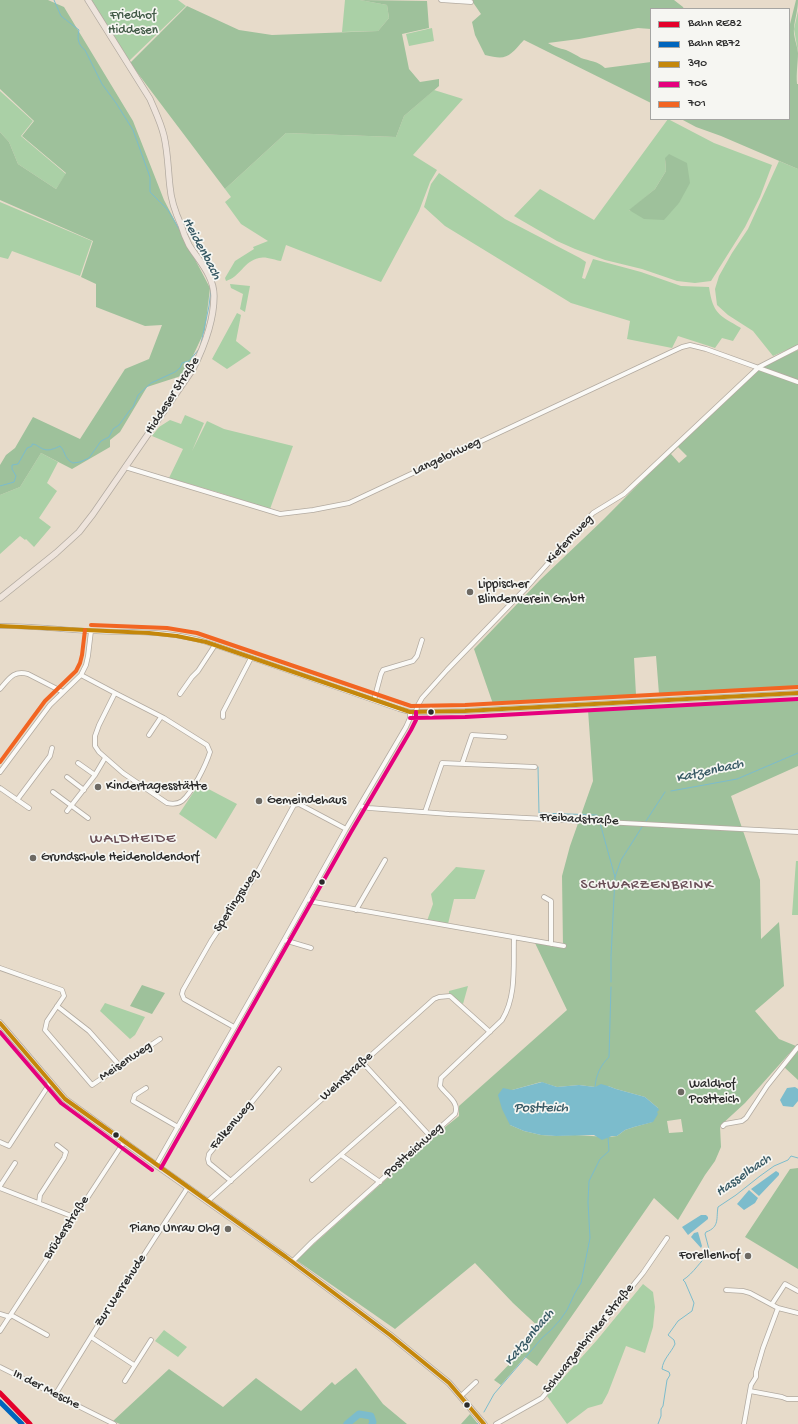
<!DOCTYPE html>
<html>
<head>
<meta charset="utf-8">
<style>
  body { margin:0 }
  #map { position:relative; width:798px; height:1424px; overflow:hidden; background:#e7dbca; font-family:"Gochi Hand",sans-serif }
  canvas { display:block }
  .legend { position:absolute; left:650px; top:8px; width:140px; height:112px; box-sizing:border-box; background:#f6f6f2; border:1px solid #a5a5a2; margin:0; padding:5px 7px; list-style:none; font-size:12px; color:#2b2b2b }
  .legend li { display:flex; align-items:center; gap:8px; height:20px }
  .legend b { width:20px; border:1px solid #a5a5a2 }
</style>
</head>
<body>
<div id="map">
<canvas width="798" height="1424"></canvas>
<ul class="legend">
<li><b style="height:5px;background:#e4002b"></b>Bahn RE82</li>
<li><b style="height:5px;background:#0065bd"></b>Bahn RB72</li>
<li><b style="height:5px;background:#c4870b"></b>390</li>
<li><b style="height:5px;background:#e5007d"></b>706</li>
<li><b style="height:5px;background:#f26522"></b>701</li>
</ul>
</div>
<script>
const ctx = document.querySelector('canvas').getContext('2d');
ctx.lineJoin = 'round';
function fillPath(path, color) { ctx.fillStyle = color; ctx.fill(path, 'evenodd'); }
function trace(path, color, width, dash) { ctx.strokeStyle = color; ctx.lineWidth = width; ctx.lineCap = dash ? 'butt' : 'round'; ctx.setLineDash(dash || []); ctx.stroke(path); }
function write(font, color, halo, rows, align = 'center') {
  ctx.font = font + ' "Gochi Hand",sans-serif'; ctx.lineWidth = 3.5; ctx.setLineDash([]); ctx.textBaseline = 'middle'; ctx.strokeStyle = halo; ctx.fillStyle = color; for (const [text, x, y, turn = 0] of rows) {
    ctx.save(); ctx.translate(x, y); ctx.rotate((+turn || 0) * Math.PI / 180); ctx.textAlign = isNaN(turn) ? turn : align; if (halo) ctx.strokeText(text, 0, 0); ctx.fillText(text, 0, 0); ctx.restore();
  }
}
fillPath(new Path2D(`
  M89,0H178L186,6L129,61Z
  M345,0H360L387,5L389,18L378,31L342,32Z
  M798,11V52L794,29Z
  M432,28L434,41L409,46L406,34Z
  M434,90L463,99L413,155L437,170L430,182L419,211L381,282L286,245L281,261C275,260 265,256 259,258C244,261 240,277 226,281L225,278L235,261L254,249L253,247L268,241L241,224L225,202L231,197L225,189L286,133L396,137L404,116Z
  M0,91L33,121L21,136L66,174L56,189L18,164L9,142L0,132Z
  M668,119L714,143L772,165L760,197L745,227L711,281L695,283L677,281L642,269L605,260L575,249L557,241L514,216L540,189L594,220ZM665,158L679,203L629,211L655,189L666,171Z
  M779,161L798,169V345L773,356L753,331L728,315L717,305L715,289L719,276L732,253L748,229Z
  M439,173L505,219L580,258L586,262L582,278L585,279L593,259L641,272L681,286L709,287C713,314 719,315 741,328L733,341L722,338L715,348L678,336L672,348L627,339L630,321L571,303L445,226L424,207L431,184Z
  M0,202L92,241L80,276L12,251L8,259L0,257Z
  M230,284L250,286L245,312L240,309L243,294L231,288Z
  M237,313L241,315L236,341L251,353L227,369L212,359Z
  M185,415L204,423L192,451L207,421L224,429L293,446L270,509L217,492L169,478L183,449L152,436L159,427L170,420L181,424Z
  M41,453L58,462L47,483L57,491L39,518L51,527L34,547L26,539L25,540L20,536L0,554V495L20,487Z
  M199,784L237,804L216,839L179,814Z
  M796,861H798V915H792Z
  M456,867L485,870L475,899H454L448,924L427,921L433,904L431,894Z
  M468,986L463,1004L449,994V991Z
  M105,1003L145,1017L135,1035L130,1039L100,1011Z
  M643,1284L653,1292L655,1307L653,1327L645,1353L626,1346L608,1393L602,1404L588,1408L567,1424L547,1396L597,1340Z
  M164,1330L187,1347L178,1357L155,1341Z`), '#aad0a6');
fillPath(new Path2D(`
  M0,0H48L64,7L133,121L164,200L210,288L205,330L184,375L147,387L120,432L110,440V447L72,469L41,453L20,487L0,495V465L6,455L15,448L33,417L80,439L125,369L149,359L162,325L145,326L96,307V284L81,277L93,241L0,200V132L9,142L18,164L56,189L66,173L22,136L34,121L0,89Z
  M360,0L427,1L429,28L402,34L409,69L420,82L439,79V86L404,116L396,137L286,133L225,189L130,63L187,6L239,30L272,35L378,31L389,18L387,5Z
  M461,0H674L683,7L684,9H651V29L638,28L579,39L548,43C554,47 559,48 566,50C571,52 576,55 581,58C589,61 598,61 605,68L651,62V103L524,40C509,56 508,61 485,55L475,35L472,22L481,14L472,1Z
  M796,0H798C798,10 795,18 794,28C793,36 797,44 798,53C798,63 796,73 797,84H798V169L721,136L696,127L681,119H789V28Z
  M669,154L687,163L690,183L679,203L664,220L644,219L629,210L655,189L666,171L665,158Z
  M798,350V686L659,694L656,656L634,658L636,695L493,704L474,649L540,580L604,519L696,426L764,365ZM678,447L687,456L679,463L671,454Z
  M798,700V766L731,796L760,880L761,939L779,922L784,986L755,1011L779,1039L796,1046L745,1103L720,1126L721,1147L715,1161L705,1175L678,1220L654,1198L537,1366L525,1357L501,1385L494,1380L542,1330L513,1303L475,1263L395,1329L296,1260L439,1132L459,1116V1106L567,1010L535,943L563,947L562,876L570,846L593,781L588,710ZM541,1082L557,1087L579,1085L595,1087L608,1086L616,1089L645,1097L658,1108L652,1122L634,1127L625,1130L617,1136L608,1137L575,1135L556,1136L541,1135L524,1131L510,1125L512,1090ZM681,1119L683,1132L669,1133L667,1121Z
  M142,985L165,993L152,1014L130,1006Z
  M798,1048V1080L784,1067Z
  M798,1168V1269L745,1237L790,1169Z
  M356,1368L383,1404L407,1424H120L113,1421L169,1369L223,1407L256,1378L301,1411L332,1382L335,1385Z
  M470,1414L478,1424H461Z`), '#9ec19b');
fillPath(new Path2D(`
  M542,1082L557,1087L579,1085L595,1087L601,1084L608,1086L616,1089L645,1097L658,1108L659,1110L657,1112L658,1114L653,1122L634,1127L625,1130L617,1136H612L602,1140L594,1135L556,1136L541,1135L524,1131L510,1125L502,1109L498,1095L503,1088L512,1090Z
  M795,1087L798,1089V1101L793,1107L783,1106L780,1100L787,1088Z
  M776,1171L779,1173V1175L759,1196L751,1189Z
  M749,1190L758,1198L755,1203L744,1210L737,1204Z
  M701,1215H706L708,1217V1219L688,1235L682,1227Z
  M698,1232L702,1246L701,1248L691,1237L694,1233Z`), '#7cbccc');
trace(new Path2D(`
  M54,0L61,16L79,30C77,38 78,45 85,50L102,84L116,103L133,130L150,177V192L168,210L179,229
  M0,486L14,482L16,476L12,469V465L18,464L27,448L32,446V444C36,444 37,446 41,448C47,452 54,449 60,446C66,452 64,459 73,463L80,462L89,458L101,441L109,437L113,429L119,425L130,410L133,407L138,395L151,383L175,372L180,368L182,363L189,361L200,348L209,306L211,290
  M538,767L539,813L597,815L599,820
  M671,791L737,779L798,753
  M646,821L665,792
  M600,823L615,877
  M611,982V956L615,877L621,860L642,827
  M595,1087C596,1075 600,1066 609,1057L611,987
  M484,1412L494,1394L542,1338L551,1330L560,1320L567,1310L575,1293L581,1283L590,1238L588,1202L589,1181L600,1159L609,1151L608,1137
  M477,1424L478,1423
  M658,1424L661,1416V1409L663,1406L667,1380L670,1375L669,1372L662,1369C663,1359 671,1353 675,1344L674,1340L668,1335L678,1321L692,1311L694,1303L685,1282L683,1280C694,1273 700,1261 710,1253L705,1234L706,1232C720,1227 716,1218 718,1207L736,1195L760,1176L774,1166L788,1160L791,1156L798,1158`), '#7cbccc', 1);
trace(new Path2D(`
  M347,1424L359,1414L371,1416L373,1422L372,1424`), '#7cbccc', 7);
const minor = new Path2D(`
  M441,0L471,2
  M125,467L280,514L313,510L349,503L682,347L690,345L706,349L798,382
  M0,626C30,625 61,630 91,631C130,633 168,630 206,642L399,709L410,712H425L465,711L798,693
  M81,675L115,693L99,725L95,736V746L99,752L123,773L167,803C172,804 178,804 182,801C192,793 206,765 210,752L207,745L164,718L115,693
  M0,689C9,679 13,670 28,674L63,692
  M180,694L192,677L198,671L215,645
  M374,700L381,674L383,670L413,661L417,656L422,640
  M416,712L417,707L422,698L447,670L527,587L593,513L624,494L759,367L798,347
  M223,717V712L251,658
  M149,735L161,717
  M78,763L95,775
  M462,764L472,735L505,737
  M0,772L50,705L81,675L86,665L88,656L91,631
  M67,777L84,790
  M0,788L29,808
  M53,792L88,818
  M17,800L50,756L52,748
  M360,806L369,808L449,814L798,832
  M67,811L95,775L105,758
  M425,812L442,763L535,767
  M544,897L551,901V944
  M307,899L314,902L564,946
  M356,910L385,860
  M284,940L311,948
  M0,968L62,990L64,996L47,1021L45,1030L92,1085L160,1039
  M57,1006L89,1031L120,1066
  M234,1027L184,999L182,994L183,990L211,941L256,875L294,805L299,804L346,829
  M363,1063L430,1136
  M146,1088L135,1095L133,1101L178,1127
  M723,1126L725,1124L742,1121L746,1118L767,1086L798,1047
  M0,1142L9,1146L50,1083
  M341,1155L380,1182
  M156,1165L284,940L346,829L406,727L410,718V712
  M312,1180L400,1103
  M231,1181L209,1163L208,1159L209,1154L279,1069
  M0,1186L15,1163
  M0,1188L74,1217
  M208,1201L434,999L439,997L450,996L490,1032
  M39,1203L40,1195L64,1158L66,1152L57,1145
  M292,1262L312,1242L455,1114C460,1102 446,1095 440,1086L441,1078L502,1020C517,996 513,965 514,938
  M726,1290L743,1291L750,1293L778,1308L798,1313
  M772,1304L785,1284L798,1291
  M0,1314L10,1317
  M11,1315L47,1335
  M0,1331L124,1142
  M91,1337L134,1365
  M0,1367L114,1424
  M125,1381L151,1340
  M750,1391L782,1397L787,1399H798
  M55,1395L97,1327L188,1187
  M461,1396L476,1382
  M496,1424L542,1398L643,1273L667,1238
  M744,1424L751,1385L756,1377V1372L763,1348L778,1308`);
const major = new Path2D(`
  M0,598L56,553L79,532L93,514L193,369C204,347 214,321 214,296C214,276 199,261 189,245C186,239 183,232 181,225C176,214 171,200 170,187C168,170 168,153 164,136C161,123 155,111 150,99L88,0
  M0,1023L65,1099L156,1165L286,1257L390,1335L449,1383L484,1424`);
trace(minor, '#b2aaa0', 5.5);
trace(major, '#b2aaa0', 7);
trace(minor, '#fbfaf7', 4);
trace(major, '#eee4dc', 5.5);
trace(new Path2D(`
  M0,626L149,633L177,636L206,642L410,712L465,711L798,693
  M0,1023L65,1099L286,1257L390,1335L449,1383L484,1424`), '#c4870b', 4);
trace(new Path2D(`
  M410,718L465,717L798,699
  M0,1032L61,1103L152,1170
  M161,1168L351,832L411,730L416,720V712`), '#e5007d', 4);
trace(new Path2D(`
  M91,625L167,628L197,633L411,706L465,705L798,687
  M0,762L45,701L76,671L80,663L82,655L85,630`), '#f26522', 4);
trace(new Path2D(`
  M0,1393L30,1424`), '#e4002b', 5);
trace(new Path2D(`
  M0,1402L22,1424`), '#0065bd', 5);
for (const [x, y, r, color] of [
  [470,592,4,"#6d6963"],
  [431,712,3.5,"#2b2b2b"],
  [98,787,4,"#6d6963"],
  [259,801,4,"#6d6963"],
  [33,858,4,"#6d6963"],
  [322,882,3.5,"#2b2b2b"],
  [681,1092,4,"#6d6963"],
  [116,1135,3.5,"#2b2b2b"],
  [228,1229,4,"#6d6963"],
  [748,1256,4,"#6d6963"],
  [467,1405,3.5,"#2b2b2b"]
]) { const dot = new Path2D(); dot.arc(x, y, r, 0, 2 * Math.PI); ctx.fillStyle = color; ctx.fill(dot); trace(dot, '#f6f6f2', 1.5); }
write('13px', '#425a47', '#f6f6f2', [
  ["Friedhof",133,16],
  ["Hiddesen",133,31]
]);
write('13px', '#2b2b2b', '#f6f6f2', [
  ["Hiddeser Straße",173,396,-57],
  ["Langelohweg",447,457,-25],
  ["Kiefernweg",570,540,-47],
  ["Freibadstraße",579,820,3],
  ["Sperlingsweg",237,901,-57],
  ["Meisenweg",126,1062,-34],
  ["Wehrstraße",347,1077,-42],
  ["Falkenweg",232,1126,-50],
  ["Postteichweg",414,1151,-42],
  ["Brüderstraße",67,1228,-57],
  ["Zur Werrehude",121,1291,-57],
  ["Schwarzenbrinker Straße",589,1339,-51],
  ["In der Mesche",46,1390,27]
]);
write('13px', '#2b2b2b', '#f6f6f2', [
  ["Lippischer",478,585],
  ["Blindenverein GmbH",478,600],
  ["Kindertagesstätte",106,787],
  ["Gemeindehaus",267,801],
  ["Grundschule Heidenoldendorf",41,858],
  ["Waldhof",689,1085],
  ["Postteich",689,1100],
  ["Piano Unrau Ohg",220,1229,"right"],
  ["Forellenhof",740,1256,"right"]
], 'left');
write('italic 14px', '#375964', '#f6f6f2', [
  ["Heidenbach",201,249,62],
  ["Katzenbach",710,772,-13],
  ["Postteich",541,1109],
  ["Hasselbach",744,1176,-35],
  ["Katzenbach",530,1338,-50]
]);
ctx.letterSpacing = '1px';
write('15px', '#6a4f57', '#f6f6f2', [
  ["WALDHEIDE",133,840],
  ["SCHWARZENBRINK",647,886]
]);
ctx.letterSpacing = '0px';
</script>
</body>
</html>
